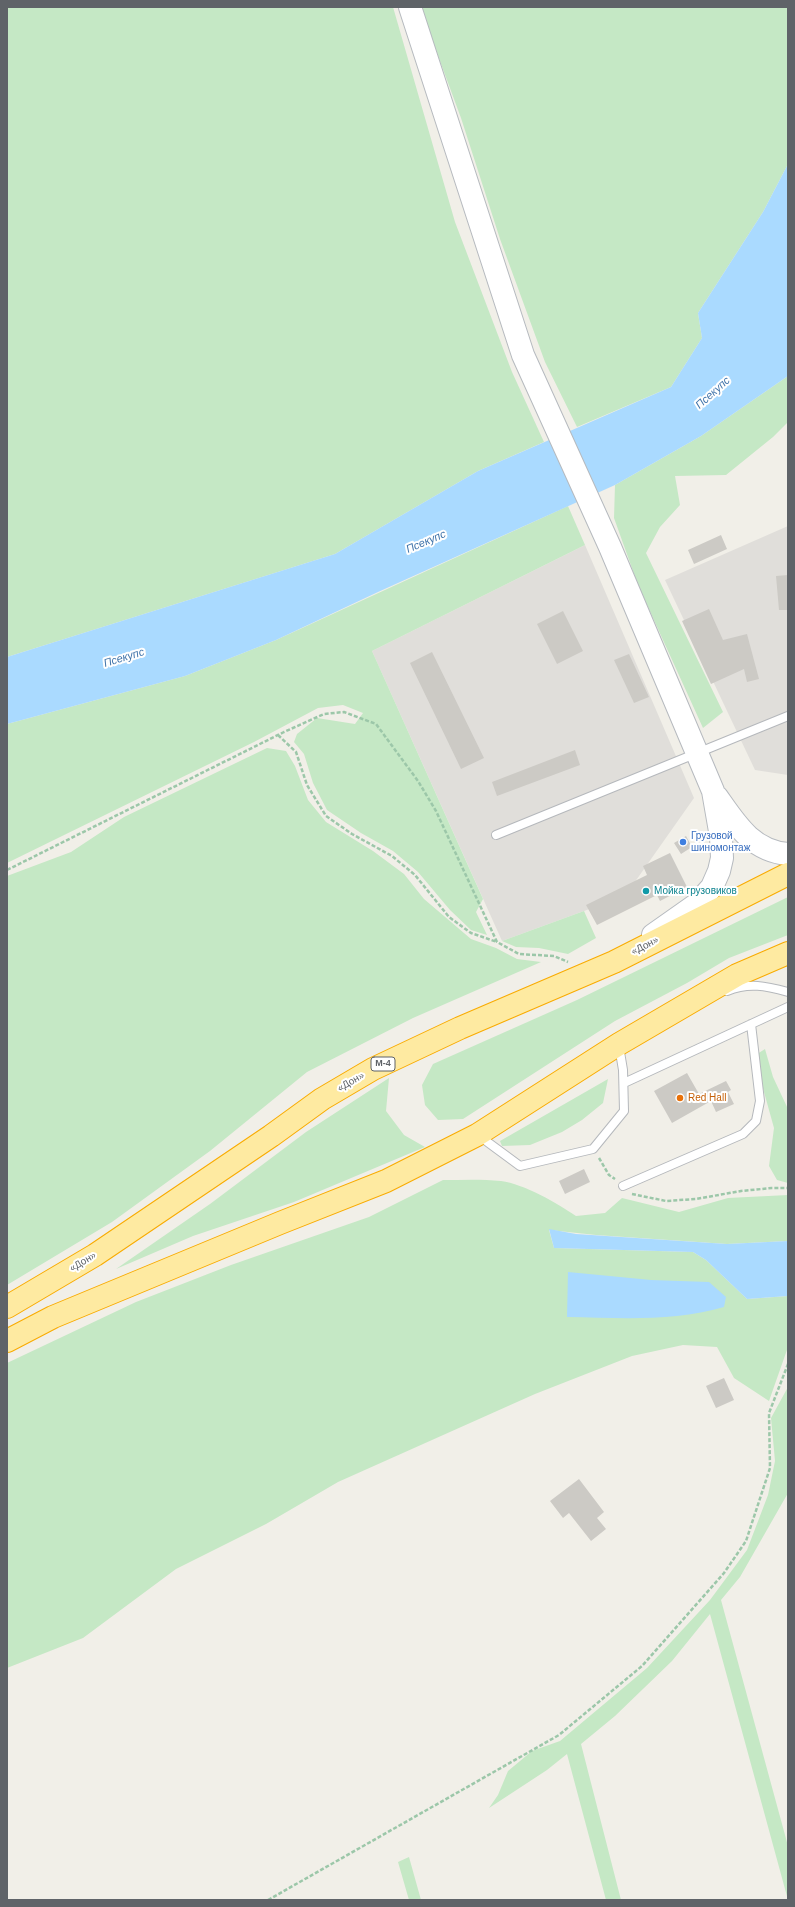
<!DOCTYPE html>
<html>
<head>
<meta charset="utf-8">
<style>
  body { margin:0 }
  #map { position:relative; width:795px; height:1907px; overflow:hidden; background:#f1efe8; font-family:Arial,sans-serif }
  canvas { display:block }
  .frame { position:absolute; inset:0; border:8px solid #5f6368; pointer-events:none }
</style>
</head>
<body>
<div id="map">
<canvas width="795" height="1907"></canvas>
<div class="frame"></div>
</div>
<script>
const ctx = document.querySelector('canvas').getContext('2d');
ctx.lineJoin = 'round';
function fillPath(path, color) { ctx.fillStyle = color; ctx.fill(path, 'evenodd'); }
function trace(path, color, width, dash) { ctx.strokeStyle = color; ctx.lineWidth = width; ctx.lineCap = dash ? 'butt' : 'round'; ctx.setLineDash(dash || []); ctx.stroke(path); }
function write(font, color, halo, rows, align = 'center') {
  ctx.font = font + ' Arial,sans-serif'; ctx.lineWidth = 4; ctx.setLineDash([]); ctx.textBaseline = 'middle'; ctx.strokeStyle = halo; ctx.fillStyle = color; for (const [text, x, y, turn = 0] of rows) {
    ctx.save(); ctx.translate(x, y); ctx.rotate((+turn || 0) * Math.PI / 180); ctx.textAlign = isNaN(turn) ? turn : align; if (halo) ctx.strokeText(text, 0, 0); ctx.fillText(text, 0, 0); ctx.restore();
  }
}
fillPath(new Path2D(`
  M788,526V775L755,770L665,580Z
  M585,545L694,798L625,896L502,941L372,651Z`), '#e0deda');
fillPath(new Path2D(`
  M7,7H393L455,222L512,372L544,442L478,471L335,554L7,657Z
  M420,7H788V164L763,212L698,313L702,338L671,387L577,427L545,362L500,239L461,118Z
  M788,376V422L773,437L726,475L675,476L680,505L660,527L646,553L723,712L703,728L638,585L614,518L615,485L701,436Z
  M568,506L585,545L372,651L483,899L476,912L487,935L471,930L450,910L418,872L393,851L361,833L327,810L313,783L304,754L294,742L297,734L317,718L355,724L363,713L343,705L318,708L254,742L7,863V724L185,676L276,640Z
  M267,748L286,751L295,766L308,800L326,822L373,851L404,874L424,899L471,939L496,948L517,959L541,962L413,1018L307,1072L210,1151L112,1222L7,1285V876L71,852L124,817Z
  M788,897V935L729,958L687,983L615,1021L463,1119L438,1120L425,1105L422,1085L433,1064L577,1000Z
  M584,911L596,938L568,954L539,948L516,947L502,941Z
  M765,1049L773,1077L788,1109V1183L777,1180L769,1166L774,1128L754,1056Z
  M389,1078L386,1111L404,1135L425,1147L294,1202L193,1236L116,1269L210,1204L306,1132Z
  M608,1079L603,1103L582,1120L562,1132L530,1145L502,1146L500,1141Z
  M443,1180C462,1180 482,1179 501,1181C524,1184 557,1203 576,1216L605,1213L622,1198L679,1212L728,1198L788,1195V1241L727,1244L596,1235L549,1230L554,1248L693,1252L706,1260L747,1299L788,1296V1347L769,1401L734,1378L717,1347L683,1345L632,1356L535,1394L338,1482L266,1524L176,1569L83,1638L7,1668V1363L136,1302L231,1265L369,1217Z
  M788,1387V1493L740,1577L721,1600L788,1846V1900L710,1614L672,1661L615,1716L581,1744L621,1900H606L567,1754L547,1770L489,1808L498,1795L508,1771L532,1751L560,1741L647,1668L710,1600L747,1550L768,1495L775,1461L771,1418Z
  M409,1857L421,1900H409L398,1862Z`), '#c5e8c5');
fillPath(new Path2D(`
  M788,164V376L701,436L615,485L378,592L276,640L185,676L7,724V657L335,554L478,471L671,387L702,338L698,313L763,212Z
  M549,1229L576,1234L727,1244L788,1241V1296L747,1299L706,1260L693,1252L554,1248Z
  M568,1272L651,1280L709,1282L726,1297L724,1307C674,1322 619,1318 567,1317Z`), '#aadaff');
fillPath(new Path2D(`
  M721,535L727,549L694,564L688,550Z
  M788,575V610H779L776,576Z
  M709,609L723,640L747,634L759,679L747,682L744,669L711,684L682,621Z
  M563,611L583,651L557,664L537,624Z
  M432,652L484,758L461,769L410,663Z
  M629,654L649,697L634,703L614,660Z
  M575,750L580,765L497,796L492,782Z
  M686,836L692,847L681,854L674,843Z
  M670,853L687,887L660,901L657,895L597,925L586,905L647,875L643,866Z
  M687,1073L699,1094L726,1081L731,1090L728,1092L734,1104L716,1112L711,1101L672,1123L654,1091Z
  M584,1169L590,1182L565,1194L559,1181Z
  M724,1378L734,1400L716,1408L706,1386Z
  M579,1479L604,1512L597,1518L606,1529L591,1541L569,1513L563,1518L550,1501Z`), '#cccac5');
const service = new Path2D(`
  M496,835L788,716
  M727,991C749,982 766,986 788,992
  M624,1083L788,1007
  M478,1135L520,1166L593,1149L624,1111L623,1070L619,1046
  M623,1186L743,1134L756,1121L760,1101L751,1024`);
const secondary = new Path2D(`
  M410,7L523,355L610,547L713,791L721,837L722,858L719,871L712,887L697,904L653,935
  M717,797C736,824 752,851 788,854`);
const trunk = new Path2D(`
  M7,1307L95,1255L271,1136L322,1099L373,1069L460,1028L614,962L788,874
  M7,1341L53,1317L280,1223L386,1181L477,1135L619,1044L737,975L788,953`);
trace(service, '#b5b8bc', 10);
trace(secondary, '#b6babf', 24);
trace(trunk, '#f9ab00', 24);
trace(new Path2D(`
  M278,735L296,752L307,785L326,816L352,834L392,856L415,875L449,917L471,933L497,942
  M7,870L284,732L324,714L344,712L376,724L418,781L436,811L497,942L519,954L554,956L568,962
  M599,1158L609,1175L615,1179
  M632,1194L666,1201L696,1199L741,1191L772,1188H788
  M268,1900L559,1735L642,1666L724,1573L746,1541L770,1468L769,1413L788,1364`), '#9cc7a9', 2.5, [4, 2]);
trace(service, '#fff', 8);
trace(secondary, '#fff', 22);
trace(trunk, '#feeaa1', 22);
for (const [x, y, r, color] of [
  [683,842,4,"#3f7fe0"],
  [646,891,4,"#0f9aa8"],
  [680,1098,4,"#e8710a"]
]) { const dot = new Path2D(); dot.arc(x, y, r, 0, 2 * Math.PI); ctx.fillStyle = color; ctx.fill(dot); trace(dot, '#fff', 1.5); }
for (const [x, y, w] of [
  [383,1064,24]
]) { const box = new Path2D(); box.roundRect(x - w / 2, y - 7, w, 14, 3); ctx.fillStyle = '#fff'; ctx.fill(box); trace(box, '#5f6368', 1); }
write('bold 9px', '#5f6368', null, [
  ["М-4",383,1064]
]);
write('10px', '#366cbe', '#fff', [
  ["Грузовой",691,836],
  ["шиномонтаж",691,848]
], 'left');
write('10px', '#0d838f', '#fff', [
  ["Мойка грузовиков",654,891]
], 'left');
write('10px', '#5f6368', '#fff', [
  ["«Дон»",645,946,-27],
  ["«Дон»",351,1082,-30],
  ["«Дон»",83,1262,-31]
]);
write('10px', '#c56008', '#fff', [
  ["Red Hall",688,1098]
], 'left');
write('italic 11px', '#4174aa', '#fff', [
  ["Псекупс",713,393,-42],
  ["Псекупс",426,542,-23],
  ["Псекупс",124,658,-17]
]);
</script>
</body>
</html>
